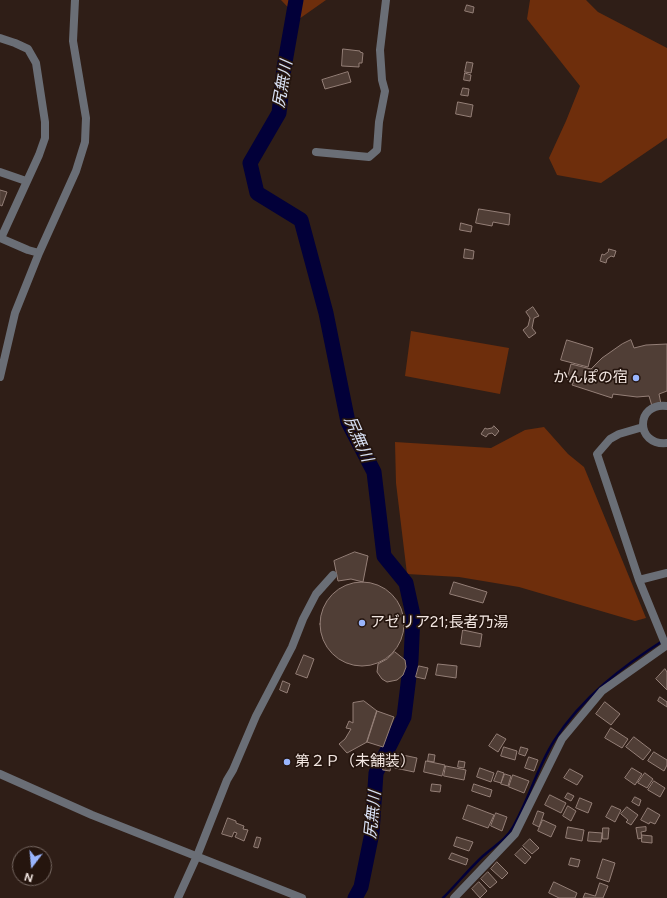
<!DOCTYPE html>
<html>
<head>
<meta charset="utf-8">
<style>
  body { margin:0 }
  #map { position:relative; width:667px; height:898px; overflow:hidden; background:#2f1e17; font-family:Figtree,sans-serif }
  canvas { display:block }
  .north { position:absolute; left:12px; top:846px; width:40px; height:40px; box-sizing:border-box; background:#25150e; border:1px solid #776963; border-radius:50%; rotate:196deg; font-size:11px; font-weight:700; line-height:16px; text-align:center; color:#f3e7e2 }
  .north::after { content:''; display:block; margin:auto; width:14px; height:18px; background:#99b5fd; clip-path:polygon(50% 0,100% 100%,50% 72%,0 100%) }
</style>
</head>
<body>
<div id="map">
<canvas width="667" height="898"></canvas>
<div class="north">N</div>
</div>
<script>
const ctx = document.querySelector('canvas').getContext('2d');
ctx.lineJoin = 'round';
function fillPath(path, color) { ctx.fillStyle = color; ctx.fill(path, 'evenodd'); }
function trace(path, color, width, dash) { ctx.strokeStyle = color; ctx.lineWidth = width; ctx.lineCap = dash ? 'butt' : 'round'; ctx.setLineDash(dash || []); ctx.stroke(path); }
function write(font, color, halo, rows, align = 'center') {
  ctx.font = font + ' Figtree,"Noto Sans JP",sans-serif'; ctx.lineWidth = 3.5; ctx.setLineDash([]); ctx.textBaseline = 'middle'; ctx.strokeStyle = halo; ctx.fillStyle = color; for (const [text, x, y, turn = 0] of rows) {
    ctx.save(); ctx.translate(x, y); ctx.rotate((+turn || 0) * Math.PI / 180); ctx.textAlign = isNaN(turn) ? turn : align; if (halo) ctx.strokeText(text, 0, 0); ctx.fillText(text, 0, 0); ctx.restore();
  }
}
fillPath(new Path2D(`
  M281,0H326L299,19Z
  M530,0H586L598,12L667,48V138L601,183L557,175L549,158L566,121L580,86L527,19Z
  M411,331L509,348L500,394L405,376Z
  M544,427L568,454L584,467L646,618L635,621L519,587L459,577L407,574L396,483L395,442L491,448L525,430Z`), '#6e2e0c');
trace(new Path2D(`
  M443,898C457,884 469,869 483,856C494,846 506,840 513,827C529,799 537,768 554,741C582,697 623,666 667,638`), '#020039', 2.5);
trace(new Path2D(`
  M296,0L284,68L279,113L250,163L257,193L301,220L326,313L348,422L374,472L384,556L406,583L413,615L411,660L404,717L376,773L372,833L361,887L355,898`), '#020039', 15);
const building = new Path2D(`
  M467,5L474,7L473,13L465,11Z
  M343,49L360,51V52L363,53L362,63H359V67L342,66Z
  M467,62L473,63L471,73L465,72Z
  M348,72L351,82L325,89L322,80Z
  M465,73L471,75L470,81L464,80Z
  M463,88L469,89L468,96L461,95Z
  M458,102L473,105L471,117L456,114Z
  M0,190L7,192L2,206L0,205Z
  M479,209L510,214L509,225L493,222L492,226L476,223Z
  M461,223L472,226L471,232L460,230Z
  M465,249L474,251L473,259L464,258Z
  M609,249L616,251L614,257L611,256L607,259L606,263L600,261L602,254L604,255L608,252Z
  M533,307L539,316L534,318L532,328L536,333L529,338L523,330L528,326L530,318L526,312Z
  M567,340L593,348L588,367L561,360Z
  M631,340L634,348L646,345L667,344V391L659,394L661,404L652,406L649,396L637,397L613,394L612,398L572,385L574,381L567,379L571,364L591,369L602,358L622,344Z
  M494,426L499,431L495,436L492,433L488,434L486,437L481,434L485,428L487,429L492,428Z
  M355,552L368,556L363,582L351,579L338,581L334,561Z
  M320 624a42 42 0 1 1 84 0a42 42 0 1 1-84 0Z
  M454,582L487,592L483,603L450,594Z
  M463,630L482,634L480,647L461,644Z
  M395,652L405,660L406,667L403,675L397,680L387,682L382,679L377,672L378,664L387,659Z
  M304,655L314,659L307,678L296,674Z
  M438,664L457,666L456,678L436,675Z
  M419,666L428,668L425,679L416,677Z
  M665,669L667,672V690L656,679Z
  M283,681L290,684L287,693L280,690Z
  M660,697L667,702V707L658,701Z
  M364,701L377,711L367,742L347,753L339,744L345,739L351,729L346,728L349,721L353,723V703Z
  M605,702L620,714L611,725L596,714Z
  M377,711L394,717L383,747L367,742Z
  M611,728L628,739L622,748L605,738Z
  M497,734L506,739L498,752L489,746Z
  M634,737L651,750L643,760L626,747Z
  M504,747L517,751L515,760L501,756Z
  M521,747L528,749L525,756L519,754Z
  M654,752L667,760V765L664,771L648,761Z
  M398,754L417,758L414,772L395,768Z
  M429,754L435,755L434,762L428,761Z
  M529,757L538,760L534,771L525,768Z
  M386,760L392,762L390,771L383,770Z
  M426,761L445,765L442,776L424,772Z
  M459,761L465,762L464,768L458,767Z
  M446,766L466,770L464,780L444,776Z
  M480,768L494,773L491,782L477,777Z
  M632,768L642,774L635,785L625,778Z
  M570,769L583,776L577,785L564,778Z
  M498,771L504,773L501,783L494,781Z
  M645,773L653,779L647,788L638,783Z
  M505,774L511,776L508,786L501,784Z
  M513,775L529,781L524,793L509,787Z
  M654,781L665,788L660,797L648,790Z
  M432,784L441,785L440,792L431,791Z
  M474,784L492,790L490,797L472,791Z
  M568,793L574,796L571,801L565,798Z
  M550,795L566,803L561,813L545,805Z
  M635,797L641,800L639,806L632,802Z
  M580,798L592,803L588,813L576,808Z
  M468,805L494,815L488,828L463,819Z
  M568,806L576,811L571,821L563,816Z
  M612,806L621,810L615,822L606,817Z
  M627,807L638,815L631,825L626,822L628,820L621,814Z
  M648,808L660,815L655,824L650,822L649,824L641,820Z
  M538,811L544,813L539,827L533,824Z
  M496,813L507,817L502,831L491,826Z
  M228,818L236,821V823L244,826L243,829L248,830L244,841L235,837L237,833L234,832L232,837L222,834Z
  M543,820L556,826L551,837L538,831Z
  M568,827L584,830L582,841L566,838Z
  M646,827V831L641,832L642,838L638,839L636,828Z
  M603,828H609L608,839H603Z
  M589,832L602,833L601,842L588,841Z
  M642,835L652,836V843L642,842Z
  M257,837L261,838L258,848L254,847Z
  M457,837L473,842L469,851L454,846Z
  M530,839L539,848L532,854L523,846Z
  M522,848L531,857L525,864L515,855Z
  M452,853L468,859L466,865L449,859Z
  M571,858L580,860L578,867L569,865Z
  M603,859L615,863L609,882L597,878Z
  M497,862L508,873L502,879L491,869Z
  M488,872L497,882L490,888L481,879Z
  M479,882L487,891L480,898L472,889Z
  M554,882L577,893L575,898H559L549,893Z
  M600,883L608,886L603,898H583L585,893L595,896Z`);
fillPath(building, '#503e36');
trace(building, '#947f77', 1);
trace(new Path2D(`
  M0,38L15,43L28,49L36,63L45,122V138L39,155L1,238
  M316,152L369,157L377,150L379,122L385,91L382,80L380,50L386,0
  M0,172L26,181
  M0,238L28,250L39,253
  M0,377L15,313L39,253L76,171L85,142L86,118L73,41L75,0
  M667,406C635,402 635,446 667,443
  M643,427L619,434L610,439L597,454L639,580L666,646
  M639,580L667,573
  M0,774L92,815L302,898
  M178,898L197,856L227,780L233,770L256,716L292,647L303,619L316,594L333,575
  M454,898L515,834L562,739L602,691L667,645`), '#6a6e76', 8);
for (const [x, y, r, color] of [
  [636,378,4,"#99b5fd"],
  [362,623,4,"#99b5fd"],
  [287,762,4,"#99b5fd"]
]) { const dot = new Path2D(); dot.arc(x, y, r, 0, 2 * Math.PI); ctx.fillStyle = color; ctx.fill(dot); trace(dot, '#25150e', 1.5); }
write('15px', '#f3e7e2', '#25150e', [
  ["かんぽの宿",628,378,"right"],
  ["アゼリア21;長者乃湯",370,623],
  ["第２Ｐ（未舗装）",295,762]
], 'left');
write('italic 16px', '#d9e1f5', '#25150e', [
  ["尻無川",283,84,-80],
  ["尻無川",358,439,66],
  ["尻無川",373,815,-84]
]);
</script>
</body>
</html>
